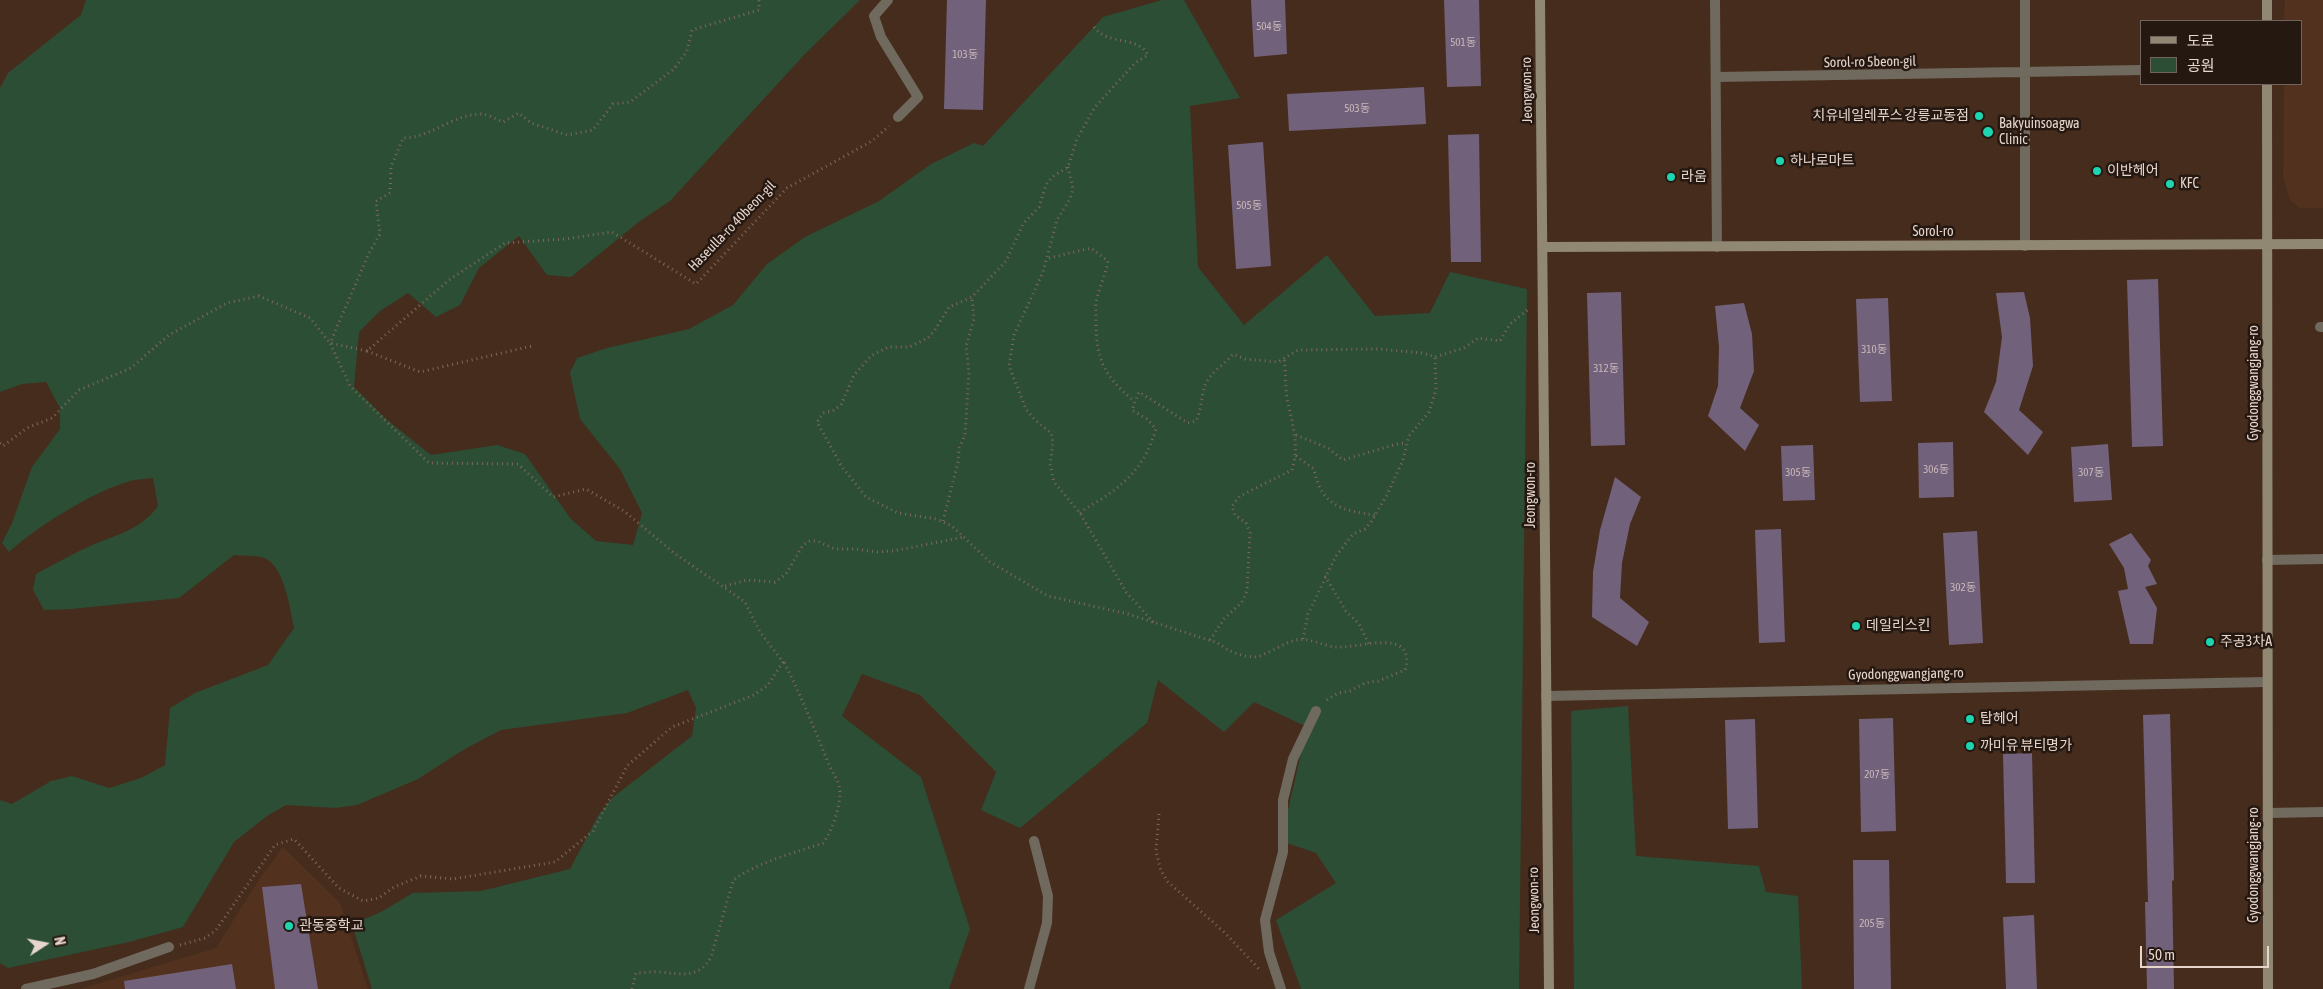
<!DOCTYPE html>
<html>
<head>
<meta charset="utf-8">
<style>
  body { margin:0 }
  #map { position:relative; width:2323px; height:989px; overflow:hidden; background:#462c1d; font-family:"Asap Condensed","Noto Sans KR",sans-serif }
  canvas { display:block }
  .legend { position:absolute; left:2140px; top:20px; width:162px; height:65px; box-sizing:border-box; background:#241811; border:1px solid #72645c; margin:0; padding:6px 9px; list-style:none; font-size:15px; color:#e7d5cc }
  .legend li { display:flex; align-items:center; gap:10px; height:25px }
  .legend b { width:25px; border:1px solid #72645c }
  .north { position:absolute; left:20px; top:919px; width:50px; height:50px; -webkit-text-stroke:4px #241811; paint-order:stroke; rotate:79deg; font-size:14px; font-weight:700; line-height:20px; text-align:center; color:#e7d5cc }
  .north::after { content:''; display:block; margin:auto; width:18px; height:22px; background:#e7d5cc; clip-path:polygon(50% 0,100% 100%,50% 72%,0 100%) }
  .scale { position:absolute; left:2140px; top:946px; width:129px; height:22px; box-sizing:border-box; border:2px solid #e7d5cc; border-top:0; padding-left:6px; font-size:15px; line-height:18px; white-space:nowrap; color:#e7d5cc; -webkit-text-stroke:4px #241811; paint-order:stroke }
</style>
</head>
<body>
<div id="map">
<canvas width="2323" height="989"></canvas>
<ul class="legend">
<li><b style="height:6px;background:#908873"></b>도로</li>
<li><b style="height:14px;background:#2b4e35"></b>공원</li>
</ul>
<div class="north">N</div>
<div class="scale">50 m</div>
</div>
<script>
const ctx = document.querySelector('canvas').getContext('2d');
ctx.lineJoin = 'round';
function fillPath(path, color) { ctx.fillStyle = color; ctx.fill(path, 'evenodd'); }
function trace(path, color, width, dash) { ctx.strokeStyle = color; ctx.lineWidth = width; ctx.lineCap = dash ? 'butt' : 'round'; ctx.setLineDash(dash || []); ctx.stroke(path); }
function write(font, color, halo, rows, align = 'center') {
  ctx.font = font + ' "Asap Condensed","Noto Sans KR",sans-serif'; ctx.lineWidth = 5; ctx.setLineDash([]); ctx.textBaseline = 'middle'; ctx.strokeStyle = halo; ctx.fillStyle = color; for (const [text, x, y, turn = 0] of rows) {
    ctx.save(); ctx.translate(x, y); ctx.rotate((+turn || 0) * Math.PI / 180); ctx.textAlign = isNaN(turn) ? turn : align; if (halo) ctx.strokeText(text, 0, 0); ctx.fillText(text, 0, 0); ctx.restore();
  }
}
fillPath(new Path2D(`
  M2285,0H2323V208H2300L2290,200L2283,176L2284,84H2302V21H2284Z
  M283,847L340,903L368,989H80L216,948L260,878Z`), '#52321e');
fillPath(new Path2D(`
  M86,0H860L805,54L670,201L640,221L571,277L547,275L519,236L479,268L460,305L436,317L408,293L380,311L359,332L354,387L386,419L431,455L497,445L525,454L571,519L596,541L633,545L642,513L620,469L580,419L570,373L577,358L607,348L689,329L733,305L767,264L805,237L879,201L931,164L974,143L983,146L1103,17L1162,0H1184L1240,98L1190,106L1198,267L1244,325L1327,255L1375,316L1430,313L1450,272L1527,289L1519,989H1301L1276,920L1336,883L1316,853L1281,841L1307,727L1254,702L1224,732L1158,680L1147,723L1020,828L981,810L996,772L920,695L862,674L842,716L921,777L970,929L949,989H372L352,924L379,913L413,893L481,891L570,869L598,816L612,798L692,736L696,708L688,690L627,713L501,730L463,750L418,779L357,805L336,808L286,805L267,816L234,842L183,927L129,942L8,968L0,963V800L12,804L51,781L72,776L109,788L141,778L165,765L170,708L195,693L268,665L294,628C290,609 284,561 261,557C252,555 243,556 234,555L179,598L71,609L44,610L33,590L36,574C53,565 70,555 88,547C114,535 140,531 158,506L153,478C146,479 137,479 130,481C94,491 36,527 9,552L2,543L12,523L32,467L60,429V408L46,382L22,384L0,392V88L8,73L81,15Z
  M1628,706L1636,856L1759,866L1766,892L1798,896L1802,989H1574L1571,711Z`), '#2b4e35');
fillPath(new Path2D(`
  M947,0H986L983,110L944,109Z
  M1251,0H1285L1287,54L1254,57Z
  M1444,0H1479L1481,86L1447,87Z
  M1424,87L1426,124L1289,131L1287,94Z
  M1479,134L1481,262H1451L1448,135Z
  M1263,142L1271,266L1236,269L1228,145Z
  M2158,279L2163,446L2132,447L2127,280Z
  M1621,292L1625,445L1591,446L1587,293Z
  M2024,292L2030,318L2033,366L2019,410L2043,432L2028,455L1984,412L1996,382L2002,337L1996,293Z
  M1888,298L1892,401L1860,402L1856,299Z
  M1744,303L1752,334L1754,371L1740,408L1759,425L1745,451L1708,416L1718,386L1719,347L1715,306Z
  M1953,442L1954,497L1919,498L1918,443Z
  M2108,444L2112,500L2074,502L2071,447Z
  M1813,445L1815,500L1783,501L1781,446Z
  M1615,477L1641,497L1630,524L1622,563L1620,598L1649,622L1637,646L1592,617L1593,572L1600,530Z
  M1781,529L1785,642L1759,643L1755,530Z
  M1977,531L1983,643L1949,645L1943,533Z
  M2131,533L2151,560L2148,566L2157,584L2145,587L2157,608L2153,644H2130L2118,591L2128,589L2124,568L2109,544Z
  M2170,714L2174,880L2172,881L2174,989H2147L2145,902H2148L2143,715Z
  M1893,718L1896,831L1861,832L1859,719Z
  M1755,719L1758,828L1728,829L1725,720Z
  M2032,753L2035,883H2006L2003,754Z
  M1853,860H1889L1891,989H1854Z
  M301,884L318,989H275L262,887Z
  M2034,915L2037,989H2006L2003,917Z
  M232,964L236,989H125L124,981Z`), '#72617b');
trace(new Path2D(`
  M1094,27C1108,46 1137,35 1148,55L1135,63L1095,107L1077,139L1068,167L1052,177L1046,185L1039,207L1023,224L1006,261L972,297L949,307L935,330L928,338L909,347H888L871,356L854,375L841,405L833,411L823,413L817,422L842,467L866,497L898,513L936,519L952,526L990,562L1048,596L1128,614L1218,643C1228,651 1240,656 1253,657C1262,658 1285,642 1296,640C1309,637 1322,646 1336,647C1358,649 1417,626 1405,670L1378,681L1365,683L1350,691L1338,693L1325,701
  M1068,167L1073,189L1070,199L1057,220L1043,272L1014,335L1009,366L1026,409L1035,420L1051,433L1053,443L1050,464L1054,482L1080,513L1126,592L1155,624
  M1049,258L1091,248L1108,261C1106,274 1100,285 1097,298C1095,306 1096,313 1096,321C1096,360 1104,376 1134,401
  M367,351L420,372L532,346
  M1296,435L1328,448L1343,460L1397,444L1406,443
  M0,443L3,446L27,428L52,418L79,390L131,368L169,335L227,303L259,296L310,318L330,343L367,351L449,280L505,243L565,239L612,232L696,284L787,188L872,141L889,126
  M1296,456L1314,469C1321,506 1342,511 1376,515
  M1080,513C1088,506 1098,502 1106,496C1133,477 1146,461 1156,429L1147,419L1132,410L1139,392L1188,423L1196,421C1202,408 1201,395 1206,383C1211,372 1225,364 1233,354L1245,359L1278,362L1298,350L1378,349L1423,353L1435,357L1464,348L1478,338L1500,341L1510,324L1530,308
  M943,521L958,462L959,448L965,435L969,373L966,346L974,319L972,297
  M1325,576L1346,611L1359,624L1369,644
  M725,586L747,580L775,582L786,574L803,545L810,541H817L835,549H856L876,552L893,551L964,537
  M1303,639L1308,614L1336,556L1353,534L1365,529L1371,522L1387,495L1403,460L1409,436L1429,412L1436,390L1435,357
  M1210,640L1224,619L1242,602L1247,591L1250,533L1246,523L1235,515L1232,506L1240,496L1292,470C1300,444 1292,424 1287,398C1285,385 1286,372 1284,359
  M1159,814L1156,851L1161,871L1168,882L1224,932L1260,970
  M180,945L205,938L216,930L275,845L294,839L339,888L363,901L379,898L394,887L421,876L453,879L555,862L593,831L627,766L672,727L754,695L768,685L783,662L760,632L745,602L674,553L624,511L586,489L553,497L518,464L429,463L350,386L330,343L369,253L380,234L376,201L390,193L391,167L403,138C431,138 453,114 481,114C488,114 497,120 503,122L519,113L531,123L567,135L593,130L613,104L630,102L674,69L687,51L692,30L759,10V0
  M632,989L636,973C644,973 652,971 660,972C681,974 699,979 711,957L733,881C752,864 797,852 823,843C832,831 840,808 840,793C840,782 833,774 829,765C815,730 801,696 784,662`), '#80685c', 3, [1, 4]);
trace(new Path2D(`
  M1281,989L1269,952L1265,920L1283,852V800L1293,759L1316,711`), '#6f6a5d', 10);
trace(new Path2D(`
  M888,0L874,16L881,37L918,97L898,117
  M1715,0L1717,247
  M1716,77L2142,70
  M2025,246V0
  M2320,327H2323
  M2267,560L2323,559
  M1546,696L2267,682
  M2268,813L2323,812
  M26,989L93,974L169,947
  M1029,989L1047,923L1048,896L1034,841`), '#6f6a5d', 10);
trace(new Path2D(`
  M1540,0L1549,989
  M2267,0V21
  M2267,84L2268,989
  M1543,247L2323,244`), '#908873', 10);
for (const [x, y, r, color] of [
  [1979,116,5,"#1dd5b1"],
  [1988,132,6,"#1dd5b1"],
  [1780,161,5,"#1dd5b1"],
  [2097,171,5,"#1dd5b1"],
  [1671,177,5,"#1dd5b1"],
  [2170,184,5,"#1dd5b1"],
  [1856,626,5,"#1dd5b1"],
  [2210,642,5,"#1dd5b1"],
  [1970,719,5,"#1dd5b1"],
  [1970,746,5,"#1dd5b1"],
  [289,926,5,"#1dd5b1"]
]) { const dot = new Path2D(); dot.arc(x, y, r, 0, 2 * Math.PI); ctx.fillStyle = color; ctx.fill(dot); trace(dot, '#241811', 2); }
write('11px', '#cab8b8', null, [
  ["504동",1269,27],
  ["501동",1463,43],
  ["103동",965,55],
  ["503동",1357,109],
  ["505동",1249,206],
  ["310동",1874,350],
  ["312동",1606,369],
  ["306동",1936,470],
  ["305동",1798,473],
  ["307동",2091,473],
  ["302동",1963,588],
  ["207동",1877,775],
  ["205동",1872,924]
]);
write('14px', '#e7d5cc', '#241811', [
  ["Sorol-ro 5beon-gil",1870,62,-1],
  ["Jeongwon-ro",1527,90,-91],
  ["Haseulla-ro 40beon-gil",732,226,-46],
  ["Sorol-ro",1933,232],
  ["Gyodonggwangjang-ro",2254,383,-90],
  ["Jeongwon-ro",1531,495,-90],
  ["Gyodonggwangjang-ro",1906,674,-1],
  ["Gyodonggwangjang-ro",2254,865,-90],
  ["Jeongwon-ro",1534,900,-91]
]);
write('14px', '#e7d5cc', '#241811', [
  ["치유네일레푸스 강릉교동점",1969,116,"right"],
  ["Bakyuinsoagwa",1999,124],
  ["Clinic",1999,140],
  ["하나로마트",1790,161],
  ["이반헤어",2107,171],
  ["라움",1681,177],
  ["KFC",2180,184],
  ["데일리스킨",1866,626],
  ["주공3차A",2220,642],
  ["탑헤어",1980,719],
  ["까미유 뷰티명가",1980,746],
  ["관동중학교",299,926]
], 'left');
</script>
</body>
</html>
